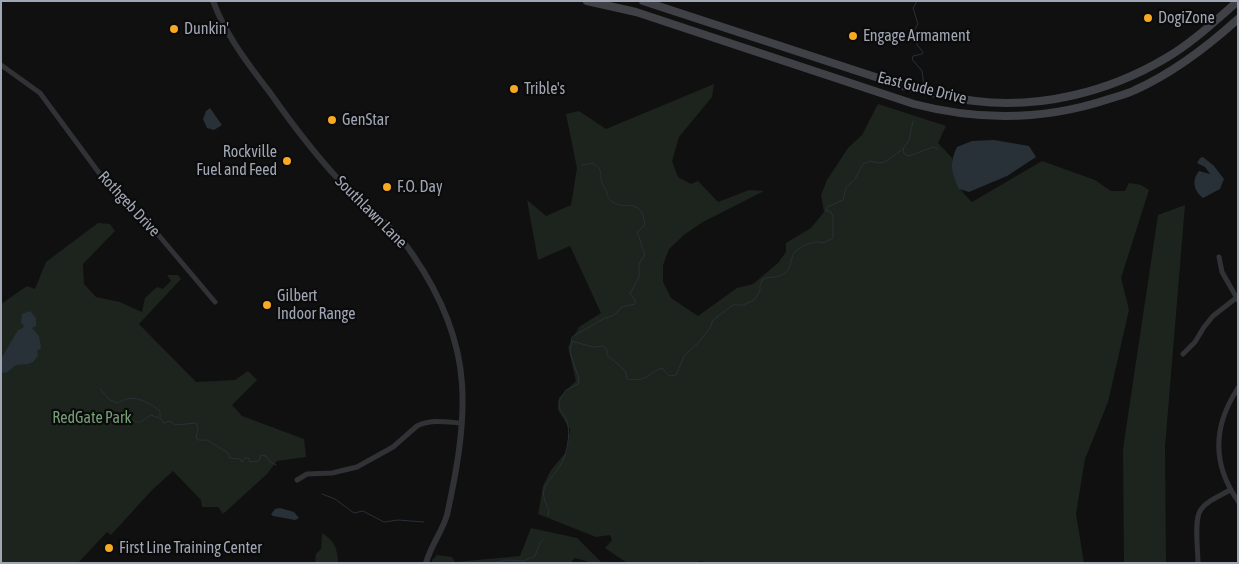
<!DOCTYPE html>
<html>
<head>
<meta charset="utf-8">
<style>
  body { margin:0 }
  #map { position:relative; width:1239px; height:564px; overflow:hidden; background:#101011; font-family:"Asap Condensed",sans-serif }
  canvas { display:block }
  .frame { position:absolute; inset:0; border:2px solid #a0a6b3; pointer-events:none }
</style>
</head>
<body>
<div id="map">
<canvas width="1239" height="564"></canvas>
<div class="frame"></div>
</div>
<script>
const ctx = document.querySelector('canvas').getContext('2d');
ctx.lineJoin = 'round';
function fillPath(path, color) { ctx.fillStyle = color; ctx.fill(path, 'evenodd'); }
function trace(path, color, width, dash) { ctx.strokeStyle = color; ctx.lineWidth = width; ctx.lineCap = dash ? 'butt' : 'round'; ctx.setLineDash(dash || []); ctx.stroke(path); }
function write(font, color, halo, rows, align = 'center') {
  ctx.font = font + ' "Asap Condensed",sans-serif'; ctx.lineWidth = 4.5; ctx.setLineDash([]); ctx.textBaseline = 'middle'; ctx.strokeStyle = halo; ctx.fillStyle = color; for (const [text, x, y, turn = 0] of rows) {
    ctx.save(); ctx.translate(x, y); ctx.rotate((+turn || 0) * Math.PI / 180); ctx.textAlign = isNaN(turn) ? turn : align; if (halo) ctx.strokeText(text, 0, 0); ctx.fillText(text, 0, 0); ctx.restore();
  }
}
fillPath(new Path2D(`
  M714,84L712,97L679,137L672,161L678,177L691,184L698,181L718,202L749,190L764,191L703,222L685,234L669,249L663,265V282L671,298L698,316L737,288L753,284L778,263L786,252V243L811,228L824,212L821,195L827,180L848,148L862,135L878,104L946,126L938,143L952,158C952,180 957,187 972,202L1042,161L1095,180L1111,191H1125L1129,183L1141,185L1149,190L1121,278L1129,310L1108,402L1085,459L1076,514L1084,563H707L701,561L695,563H627L605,548L612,540L610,535L596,537L538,514L543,486L551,470L567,451L570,429L558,410L559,398L576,381L568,347L579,327L601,313L570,246L538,260L527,200L546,216L571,205L577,168L566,114L579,111L606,129Z
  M1185,205L1165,447L1166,563H1124L1123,449L1158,215Z
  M98,223L110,224L115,231L83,264L84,284L96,297L120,302L142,312L145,298L157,287L163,289L171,281L167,275H178L181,279L139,324L196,382L235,380L248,371L257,380L232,405L242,416L304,439L306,457L277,461L267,474L223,514L218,507H202L201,500L173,471L152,490L111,535L107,532L78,563H1V304L27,286L35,289L46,262Z
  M531,528L577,538L602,563H592L575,558L570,563H432V560L437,555L452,557L455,562L520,556Z
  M322,533C334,540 338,549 338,563H315L316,554L321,549Z`), '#1c241d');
fillPath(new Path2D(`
  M210,108L222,125L214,130L207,128L203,119L206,111Z
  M994,140L1029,146L1036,157L1007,176L969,192L959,189C951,172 949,164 957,147L972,141Z
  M1203,157L1214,166L1224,179L1220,189L1203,198C1194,191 1191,181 1199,171L1210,174L1205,167L1197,163L1200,158Z
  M30,311L36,318V326L32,328L39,336L41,348L37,351L38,356L33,362L28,364L16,365L6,373L1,372V359L18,330L23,328L24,326L21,323L22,314Z
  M280,508L294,512L299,518L295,520L273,516L271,514L275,509Z`), '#283137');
trace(new Path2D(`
  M917,1L913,8L918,24L914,31V37L918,39L917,45L923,52L922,54L913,56L912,59L922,71L924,85
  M903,149L904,154L909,156L933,147L938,149
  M571,341L593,347L603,346L607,350V355L621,367L626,373L627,379C648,382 646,374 662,368L669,376L676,375L684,356L698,343L710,328L713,320L733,305H743L754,300L760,291V285L763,279C769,276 778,279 785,273C797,262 784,253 808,244C814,242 817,241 823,243L833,238V216L830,211H826L827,207L843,200L846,187L855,179L863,164L870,161L877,163L885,162L903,149L909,140L913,121
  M100,389L110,400L118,403C132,393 147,401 160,411V418L164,423L170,421L175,425L196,423L198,428L196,438L198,440H207L228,453L230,458L240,459L242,462L245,458H249L250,462L259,461L261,455L266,456L269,461L276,465
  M131,419C142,426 141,420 151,415L159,418
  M322,494L335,499L354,513L363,511L384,522L398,520L424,522
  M548,515L549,510C534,482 554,483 564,458C568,447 571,430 566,419C562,412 558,409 559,401L566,390L578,384L579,379L570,352L572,337L603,319L614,315L622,307L635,304V300L630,294L639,277V264L645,254C641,247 641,240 637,232L645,225C642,195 623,212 611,201C607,198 608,194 606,190C605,188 603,186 602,183C599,174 604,170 593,163L582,165
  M493,563L506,560L524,561L535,556L540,543L544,539`), '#283137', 1);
trace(new Path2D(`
  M1,65L40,93L108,185L121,198L139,212L215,302
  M1219,257L1222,272L1238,300
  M1183,354L1195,342L1204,327L1213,316L1236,298
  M1238,388C1213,426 1212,464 1238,501
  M297,480L307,474L332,473L357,467L393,447L417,426C431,419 446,422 461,423
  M1198,563C1198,550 1194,521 1200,511C1206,501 1220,496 1230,490`), '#313236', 5);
trace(new Path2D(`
  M213,1C226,36 249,65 271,94C292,124 314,153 339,180C363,205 394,226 413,255C439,293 459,338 462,384C465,427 456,474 447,515C442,532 431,545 426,563`), '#313236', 6);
trace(new Path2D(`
  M587,1L636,12L914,104C979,121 1046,120 1109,99C1118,96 1127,94 1135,90C1173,73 1207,47 1238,19
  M643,1L903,86C927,92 951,98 975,101C1040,109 1109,92 1166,58C1192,43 1215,21 1238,1`), '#3f4146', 8);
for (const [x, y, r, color] of [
  [1148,18,5,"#f7a922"],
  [174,29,5,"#f7a922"],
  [853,36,5,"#f7a922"],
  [514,89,5,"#f7a922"],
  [332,120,5,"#f7a922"],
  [287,161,5,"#f7a922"],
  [387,187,5,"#f7a922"],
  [267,305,5,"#f7a922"],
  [109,548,5,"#f7a922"]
]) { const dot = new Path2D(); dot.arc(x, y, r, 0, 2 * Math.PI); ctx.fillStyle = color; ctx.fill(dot); trace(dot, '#0b0b0c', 2); }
write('16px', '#a0a6b3', '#0b0b0c', [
  ["DogiZone",1158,18],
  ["Dunkin'",184,29],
  ["Engage Armament",863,36],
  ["Trible's",524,89],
  ["GenStar",342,120],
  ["Rockville",277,152,"right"],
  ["Fuel and Feed",277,170,"right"],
  ["F.O. Day",397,187],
  ["Gilbert",277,296],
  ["Indoor Range",277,314],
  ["First Line Training Center",119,548]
], 'left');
write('16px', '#a0a6b3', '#0b0b0c', [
  ["East Gude Drive",922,88,14],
  ["Rothgeb Drive",129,204,47],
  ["Southlawn Lane",371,212,45]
]);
write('16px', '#769f78', '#0b0b0c', [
  ["RedGate Park",92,418]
]);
</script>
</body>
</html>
